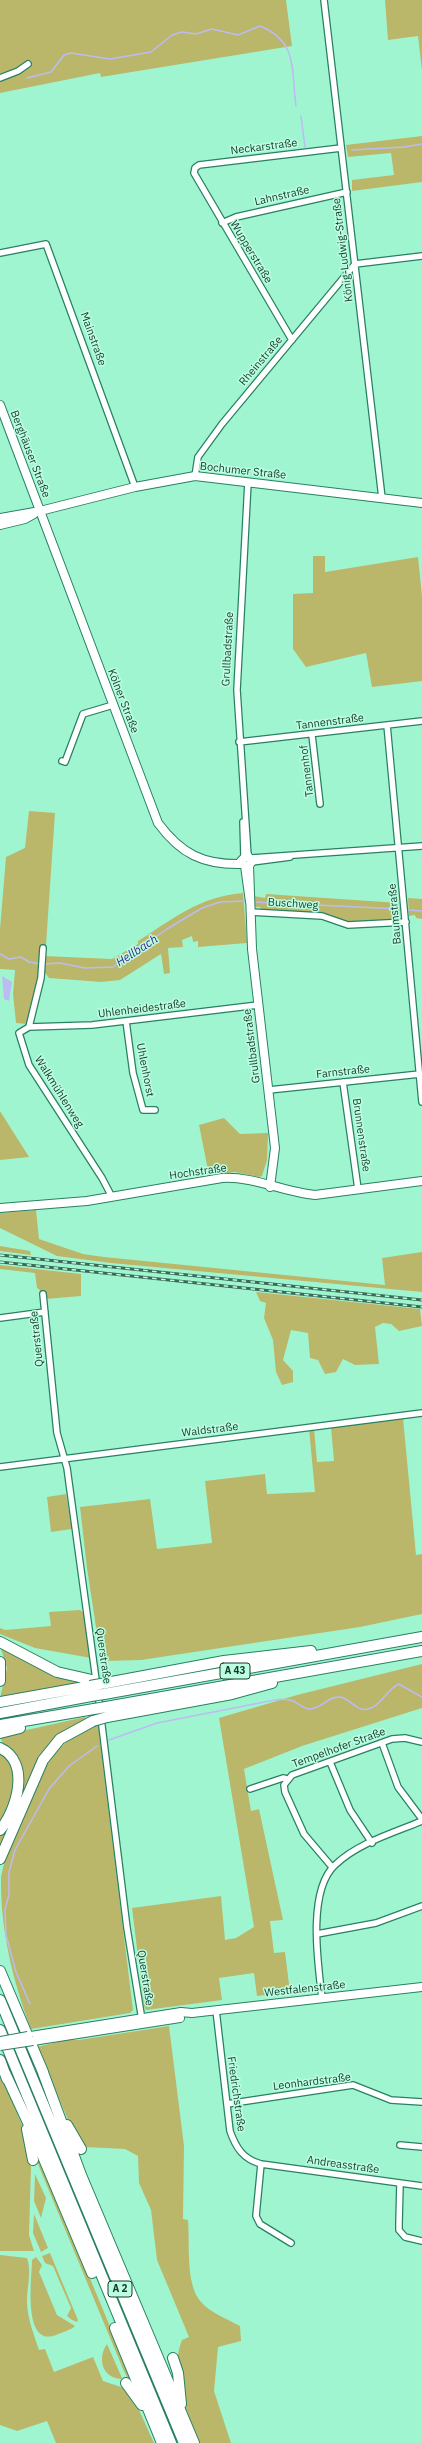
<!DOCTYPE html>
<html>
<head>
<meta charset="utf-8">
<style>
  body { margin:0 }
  canvas { display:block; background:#a0f5d1 }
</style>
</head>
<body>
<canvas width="422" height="2443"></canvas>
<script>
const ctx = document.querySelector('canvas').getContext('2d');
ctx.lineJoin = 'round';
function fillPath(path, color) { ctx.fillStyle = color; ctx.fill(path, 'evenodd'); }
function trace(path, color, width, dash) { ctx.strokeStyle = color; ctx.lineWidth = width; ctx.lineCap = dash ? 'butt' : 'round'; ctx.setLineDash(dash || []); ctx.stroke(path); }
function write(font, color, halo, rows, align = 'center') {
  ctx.font = font + ' "IBM Plex Sans",sans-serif'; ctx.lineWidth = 3; ctx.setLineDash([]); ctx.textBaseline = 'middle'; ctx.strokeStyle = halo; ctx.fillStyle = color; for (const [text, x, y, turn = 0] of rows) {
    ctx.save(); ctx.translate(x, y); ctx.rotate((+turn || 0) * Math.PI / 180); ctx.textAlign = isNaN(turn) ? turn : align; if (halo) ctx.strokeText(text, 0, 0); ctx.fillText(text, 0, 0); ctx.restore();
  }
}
fillPath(new Path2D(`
  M0,0H286L292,46L101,77L100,73L0,93Z
  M385,0H422V71L418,36L388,40Z
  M422,136V182L352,191V180L394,175L391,153L348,157L346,145Z
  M313,556H325V572L418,557L422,596V681L372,687L366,653L306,667L293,649V594L313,593Z
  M29,811L55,813L46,945L42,946L40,972L27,1024L16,1023L13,994L15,970L0,969V929L6,857L25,848Z
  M243,893L247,943L198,947V941L193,942L192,936L182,940L183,947L168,948L170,973L164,974L161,954L120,980L101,982L49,978L43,970L44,956L112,959L138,944V941C175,918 198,897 243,893Z
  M266,894L399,903L400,919L348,922L323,913L262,910L260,907H254V896L265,898Z
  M408,898L422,899V919L416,918L415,915L409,916Z
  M0,1111L29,1157L0,1160Z
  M224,1118L240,1134L268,1133L267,1160L262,1176L259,1177L235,1172L209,1175L199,1125Z
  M36,1210L39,1239L83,1254L104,1257L385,1285L382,1258L422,1252V1292L111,1263L57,1256L0,1228V1213Z
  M0,1246L30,1251L31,1255L0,1251Z
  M0,1265L81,1274V1296L46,1299L45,1294L37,1288L35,1273L0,1269Z
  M256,1292L420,1309L422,1326L399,1331L391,1324L383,1323L375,1327L379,1364L355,1365L343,1359L336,1372L325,1374L318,1360L310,1358L308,1333L291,1330L283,1360L293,1371V1382L282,1385L276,1372L273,1340L264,1318L266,1303L260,1301Z
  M403,1418L416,1555L422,1554V1614L360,1627L141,1660L106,1661L99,1647L87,1568L80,1507L150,1499L157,1549L212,1543L205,1481L265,1474L267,1494L315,1492L309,1429L314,1428L317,1462L334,1461L331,1427Z
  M66,1494L72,1529L51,1532L47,1497Z
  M80,1610L85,1614L91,1658L35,1648L0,1634V1628L5,1630L51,1626L49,1612Z
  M0,1646L57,1676L77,1683L0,1698L7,1668Z
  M422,1664V1708L302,1746L244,1769L251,1811L259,1809L283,1920L270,1921L274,1953L285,1952L290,1992L257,1996L254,1973L219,1978L222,2000L146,2010L144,2006L132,1908L221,1896L225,1940L236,1938L254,1927L219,1718L297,1695Z
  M85,1717L86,1719L62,1733L0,1850V1834L21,1792L0,1736Z
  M98,1725L133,2010L130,2013L31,2029C13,1982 0,1928 1,1877C6,1851 19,1827 29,1803C47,1761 54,1743 98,1725Z
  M0,1751C26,1773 12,1800 0,1826Z
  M169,2026L184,2146L183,2219L188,2220C190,2243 185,2284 201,2302C211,2313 227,2319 240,2326L241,2341L218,2347L214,2391L231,2443H198C185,2412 169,2372 182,2340L189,2337L157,2260L151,2210L139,2183L138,2156L125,2149L84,2147L71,2127L37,2047L66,2040H79Z
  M0,2073L27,2137L31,2167L29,2235L34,2251H0Z
  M36,2148L135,2387L128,2379L123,2369L40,2169L36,2158Z
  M35,2174L46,2198L41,2218L34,2201Z
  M34,2214L48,2248L41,2252L33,2233Z
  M50,2253L78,2320L77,2322L72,2320L67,2316L71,2308L53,2266L45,2263L42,2256Z
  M0,2255L27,2258C32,2272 27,2287 27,2301C27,2317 34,2335 39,2350L45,2349L54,2372L93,2357L103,2381L127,2389L134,2399L154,2443H56L47,2421L17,2431L0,2425Z
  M36,2257L42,2265L39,2272L57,2315L75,2326C71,2330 62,2332 56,2335C22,2348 32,2277 32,2260Z
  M107,2344L122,2378L121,2379C102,2378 97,2358 107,2344Z`), '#bbb76a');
fillPath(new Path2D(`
  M2,976L12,982L9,1001L4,999Z`), '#bdbbf4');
trace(new Path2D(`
  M27,78L51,72L64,55L71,53L110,59L151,52L172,35L182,32L196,34L212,29L238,35L260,26C299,42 291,71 296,106
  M301,116L305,147
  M352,150L404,147L422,144
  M254,902L400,909
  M409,910L422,911
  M0,954L9,959L21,957L29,962L40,964
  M44,964L60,963L85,968L113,967L167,929L202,908L220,902L245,901
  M109,1740L157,1723L275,1700C281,1699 287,1698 293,1701C298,1703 304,1709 309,1709C321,1710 327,1696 340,1697C352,1699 357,1714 371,1708C382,1704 387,1689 399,1684L422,1697
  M30,2004L16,1972L6,1935L5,1909L9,1895V1872L15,1850L49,1789L69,1766L97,1746`), '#bdbbf4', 1.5);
const street = new Path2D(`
  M324,0L382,498
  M0,78L18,71L28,64
  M222,223L236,217L347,192
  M0,253L46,244L135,487
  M292,340L194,173L195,168L199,165L341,148
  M195,476L198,457L222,424L355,264L422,256
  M387,725L422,1102
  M312,735L320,804
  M239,742L422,721
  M62,761L65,762L83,714L113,705
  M243,822L244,856
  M248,856L237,690L248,482
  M252,858L422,846
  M252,862L290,857
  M250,912L322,916L348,925L406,922
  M43,948L41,978L29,1027L19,1033L29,1065L102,1178L112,1197
  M126,1021L133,1073L143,1110H155
  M29,1027L92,1025L258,1005
  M343,1082L358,1189
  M269,1090L420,1074
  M43,1294L57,1433L67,1468L100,1709
  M0,1318L45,1312
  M0,1467L422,1413
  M101,1718L127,1928L142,2020
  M382,1743L398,1787L422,1819
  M330,1762L350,1810L372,1843
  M250,1789L283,1778L287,1779
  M332,1867L304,1834L285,1792L284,1785L292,1775L392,1739L405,1738L422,1742
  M317,1934L376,1923L422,1906
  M322,1998C318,1964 307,1891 335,1865C358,1843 393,1833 422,1821
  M216,2010L230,2131C236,2148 243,2159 261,2164L422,2186
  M227,2104L353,2085L391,2100L422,2102
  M400,2145L422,2147
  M261,2164L256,2216L260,2224L291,2243
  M400,2183L399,2224V2230L405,2237L422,2241`);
const secondary = new Path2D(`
  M0,405L158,823C181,854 203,865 242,864
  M0,518L40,511L135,487L195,476L422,503
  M0,525L25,519L34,514
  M250,902L245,866L241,861L247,855L252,861L249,866L252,949L275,1148L270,1187
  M0,1208L87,1201L222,1178C253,1176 284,1192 315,1195L422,1181
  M31,2036L181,2012L192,2013L422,1987
  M33,2041L180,2018`);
const highway = new Path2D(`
  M0,1642L57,1672L92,1680
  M0,1662V1681
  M101,1684L224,1661L311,1651
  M104,1694L422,1637
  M0,1702L90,1686
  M106,1707L422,1651
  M0,1713L91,1696
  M107,1717L232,1694L272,1683
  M0,1725L94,1709
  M0,1733L20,1728
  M0,1748C31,1762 17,1810 0,1830
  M0,1859L43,1760L60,1739L93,1721
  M0,1971L43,2072
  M0,2000L184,2443
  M0,2030L171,2443
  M0,2060L7,2079
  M41,2067L81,2175L194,2443
  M5,2073L36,2140L92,2273
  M67,2125L81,2149
  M27,2129L33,2160
  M115,2328L162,2443
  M173,2358L178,2373L181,2404
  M126,2383L142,2405`);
trace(street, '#288162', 8);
trace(secondary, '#288162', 10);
trace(highway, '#288162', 12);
trace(street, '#fff', 5.5);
trace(secondary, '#fff', 8);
trace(highway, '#fff', 10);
const rail = new Path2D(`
  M0,1255L422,1300
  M0,1262L422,1307`);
trace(rail, '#3a6a57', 3);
trace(rail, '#bcfee1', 1.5, [4.5]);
const secondaryBridge = new Path2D(`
  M0,2041L28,2036
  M0,2046L33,2041`);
const highwayBridge = new Path2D(`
  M90,1686L101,1684
  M91,1696L104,1694
  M94,1709L106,1707
  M93,1721L107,1717`);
trace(secondaryBridge, '#288162', 10, []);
trace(highwayBridge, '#288162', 12, []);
trace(secondaryBridge, '#fff', 8);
trace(highwayBridge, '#fff', 10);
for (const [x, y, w] of [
  [235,1671,30],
  [120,2289,24]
]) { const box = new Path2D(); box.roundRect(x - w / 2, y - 8, w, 16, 3); ctx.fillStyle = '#bcfee1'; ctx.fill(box); trace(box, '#16392c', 1); }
write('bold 10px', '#16392c', null, [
  ["A 43",235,1671],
  ["A 2",120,2289]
]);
write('11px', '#16392c', '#bcfee1', [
  ["Neckarstraße",264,147,-7],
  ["Lahnstraße",282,196,-13],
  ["König-Ludwig-Straße",343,250,-97],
  ["Wupperstraße",251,252,59],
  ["Mainstraße",93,339,70],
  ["Rheinstraße",261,361,-50],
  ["Berghäuser Straße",30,454,69],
  ["Bochumer Straße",243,471,6],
  ["Grullbadstraße",228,649,-87],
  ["Kölner Straße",123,701,69],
  ["Tannenstraße",330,722,-7],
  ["Tannenhof",307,771,-97],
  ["Buschweg",293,904,4],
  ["Baumstraße",395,914,-95],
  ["Uhlenheidestraße",142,1009,-7],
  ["Grullbadstraße",252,1046,-97],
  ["Uhlenhorst",145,1070,79],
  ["Farnstraße",343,1072,-6],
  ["Walkmühlenweg",59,1092,58],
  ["Brunnenstraße",361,1135,82],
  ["Hochstraße",198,1172,-8],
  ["Querstraße",37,1339,-96],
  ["Waldstraße",210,1430,-7],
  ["Querstraße",103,1656,82],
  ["Tempelhofer Straße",339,1748,-20],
  ["Querstraße",145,1978,81],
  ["Westfalenstraße",305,1989,-6],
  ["Leonhardstraße",312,2082,-7],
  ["Friedrichstraße",236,2094,82],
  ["Andreasstraße",343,2165,8]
]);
write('italic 12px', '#3e258d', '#bcfee1', [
  ["Hellbach",137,951,-33]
]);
</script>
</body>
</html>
